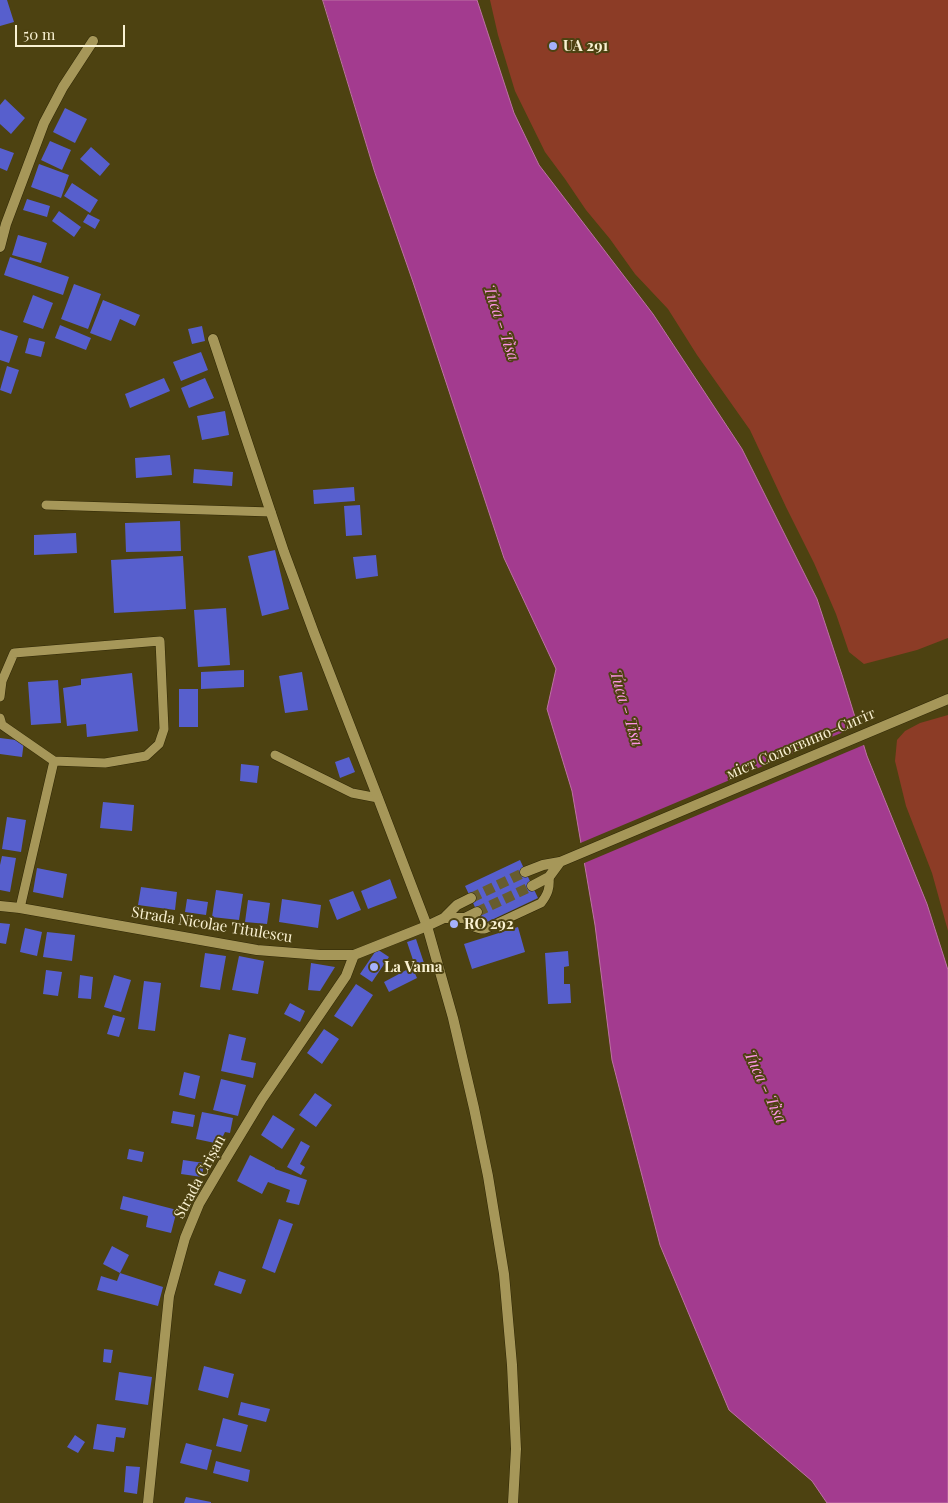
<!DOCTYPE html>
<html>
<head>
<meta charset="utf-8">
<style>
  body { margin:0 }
  #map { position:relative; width:948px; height:1503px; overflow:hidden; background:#4d4211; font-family:"Playfair Display",serif }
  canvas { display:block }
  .scale { position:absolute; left:15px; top:25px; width:110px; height:22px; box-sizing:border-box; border:2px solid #f9f1d2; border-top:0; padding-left:6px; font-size:15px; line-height:18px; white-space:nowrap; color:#f9f1d2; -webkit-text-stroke:4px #4d4211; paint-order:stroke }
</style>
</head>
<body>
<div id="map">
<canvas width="948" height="1503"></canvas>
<div class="scale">50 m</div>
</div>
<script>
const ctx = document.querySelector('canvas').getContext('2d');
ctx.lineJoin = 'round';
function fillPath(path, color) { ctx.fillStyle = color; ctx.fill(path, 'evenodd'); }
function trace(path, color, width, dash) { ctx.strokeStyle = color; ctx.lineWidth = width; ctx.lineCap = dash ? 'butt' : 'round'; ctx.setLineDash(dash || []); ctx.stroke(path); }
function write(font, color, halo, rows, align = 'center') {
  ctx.font = font + ' "Playfair Display",serif'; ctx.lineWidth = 4; ctx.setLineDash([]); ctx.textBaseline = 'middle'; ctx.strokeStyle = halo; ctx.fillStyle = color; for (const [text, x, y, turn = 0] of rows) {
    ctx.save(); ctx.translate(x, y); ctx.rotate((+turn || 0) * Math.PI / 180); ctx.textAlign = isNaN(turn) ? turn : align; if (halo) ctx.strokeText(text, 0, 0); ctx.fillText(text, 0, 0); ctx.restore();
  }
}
fillPath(new Path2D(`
  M490,0H948V638L917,650L864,664L849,652L836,614L814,563L786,507L750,430L697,355L668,309L635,274L610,239L586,210L565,179L545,152L515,91L498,35Z
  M948,715V931L932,873L906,806L895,761L897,740L905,731L920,723Z`), '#8c3c26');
const water = new Path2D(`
  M323,0H477L514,113L539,165L653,314L742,449L817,599L842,675L867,756L927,904L948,970V1503H827L812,1481L729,1410L660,1245L612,1060L595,925L572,791L547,709L556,669L504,558L413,282L375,173Z`);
fillPath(water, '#a33b8f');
trace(water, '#bd72a3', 1);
fillPath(new Path2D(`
  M860,725L866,744L582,864L578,844Z`), '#4d4211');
fillPath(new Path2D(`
  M0,0H7L14,22L0,26Z
  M5,99L25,118L11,134L0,124V105Z
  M65,108L87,119L75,143L53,132Z
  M50,141L71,150L62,170L41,160Z
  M91,147L110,164L100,176L80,159Z
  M0,148L14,153L7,171L0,168Z
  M39,164L69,175L61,198L31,187Z
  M72,183L98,200L90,213L64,196Z
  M27,199L50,206L47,217L23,210Z
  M59,211L81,227L74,237L52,221Z
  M88,214L100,220L95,229L83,222Z
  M18,235L47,243L41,263L12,255Z
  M10,257L69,277L63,295L4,275Z
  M74,284L101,294L88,329L61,319Z
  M33,295L53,303L43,329L23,322Z
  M103,300L140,315L135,326L120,319L111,341L90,333Z
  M60,325L91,338L86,350L55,338Z
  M202,326L205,341L192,344L188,329Z
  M0,330L18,336L9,363L0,360Z
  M29,338L45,342L41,357L25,353Z
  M201,352L208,370L181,381L173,362Z
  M7,366L19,370L11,394L0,390Z
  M164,378L170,391L130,408L125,394Z
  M205,378L214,398L189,408L181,388Z
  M225,411L229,435L202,440L197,416Z
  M170,455L172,475L136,478L135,458Z
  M194,469L233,472L232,486L193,483Z
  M354,487L355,501L314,504L313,490Z
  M360,505L362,535L346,536L344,506Z
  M180,521L181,551L126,552L125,523Z
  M76,533L77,553L34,555V535Z
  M275,550L289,609L262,616L248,556Z
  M376,555L378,576L356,579L353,557Z
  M183,556L186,609L114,613L111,560Z
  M226,608L230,665L198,667L194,610Z
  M244,670V687L201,689V672Z
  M302,672L308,710L285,713L279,676Z
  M132,673L138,731L87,737L86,724L67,726L63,688L81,685V679Z
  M58,680L61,723L31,725L28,682Z
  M179,689H198V727H179Z
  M0,738L24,741L22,757L0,754Z
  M349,757L355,772L340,778L335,762Z
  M241,764L259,766L257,783L240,781Z
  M103,802L134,805L132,831L100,828Z
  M7,817L26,820L21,852L2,849Z
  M2,856L16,858L10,892L0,890V865Z
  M520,860L538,898L483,924L465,886Z
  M37,868L67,874L63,898L33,892Z
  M390,879L397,898L368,909L361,891Z
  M141,887L177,892L175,910L138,905Z
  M216,890L243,894L239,920L212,917Z
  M353,891L361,910L337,920L329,900Z
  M187,899L208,902L206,915L185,912Z
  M282,899L321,905L318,928L279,922Z
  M248,900L270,903L267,924L245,922Z
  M0,923L10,924L6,944L0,943Z
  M518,927L525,952L472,969L464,944Z
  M25,928L42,932L37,956L20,952Z
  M47,932L75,935L72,961L43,957Z
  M416,939L424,963L415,966L407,942Z
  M377,949L389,957L372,982L360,974Z
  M568,951L569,966L564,967V984H570L571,1003L548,1004L545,953Z
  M205,953L226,956L220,990L200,987Z
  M239,956L264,961L258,994L232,990Z
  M311,963L335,967L320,991L308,990Z
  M412,967L417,978L389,992L384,982Z
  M46,970L62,972L58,996L43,994Z
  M80,975L93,977L91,999L78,998Z
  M114,975L131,980L121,1012L104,1007Z
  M144,981L161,983L155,1031L138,1029Z
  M356,984L373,995L352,1027L334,1016Z
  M290,1003L305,1011L300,1022L284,1014Z
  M113,1015L125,1018L119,1037L107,1034Z
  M324,1029L339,1039L322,1064L307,1053Z
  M229,1034L246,1038L241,1060L256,1063L253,1078L221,1071Z
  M184,1072L200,1076L195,1099L179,1095Z
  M221,1079L246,1085L238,1116L213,1110Z
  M315,1093L332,1105L316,1127L299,1115Z
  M173,1111L195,1115L193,1127L171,1123Z
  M202,1112L233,1118L230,1133L225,1132L222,1138L215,1140V1143L196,1139Z
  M273,1115L295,1129L282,1149L261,1135Z
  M301,1141L310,1146L300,1164L305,1167L301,1175L287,1167Z
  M129,1149L144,1152L142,1162L127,1159Z
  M250,1155L275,1168V1169L307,1180L299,1205L286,1202L290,1190L268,1182L262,1194L237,1181Z
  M183,1160L204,1163L202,1177L181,1174Z
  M123,1196L177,1210L171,1233L146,1227L148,1216L120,1209Z
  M279,1219L293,1224L275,1273L262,1268Z
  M112,1246L129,1255L120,1273L103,1264Z
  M219,1271L246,1280L241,1294L214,1285Z
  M120,1273L163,1287L158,1306L97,1290L101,1276L117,1281Z
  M104,1349L113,1350L111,1363L103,1362Z
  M204,1366L234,1374L228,1398L198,1390Z
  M119,1372L152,1377L148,1405L115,1400Z
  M241,1402L270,1409L266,1422L238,1415Z
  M223,1418L248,1425L241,1452L216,1446Z
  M97,1424L126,1428L124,1438L116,1437L114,1452L93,1449Z
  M75,1435L85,1442L78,1453L67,1447Z
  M186,1443L212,1450L207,1470L180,1463Z
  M216,1461L250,1470L248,1482L213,1473Z
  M126,1466L140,1467L137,1494L124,1492Z
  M186,1497L211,1502V1503H184Z`), '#575fcd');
trace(new Path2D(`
  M471,898L525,872
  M477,912L532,886`), '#675c2e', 10, [10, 5]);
const service = new Path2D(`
  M46,505L271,512
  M0,697L2,681L14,653L160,641L164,729L159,744L146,756L105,763L54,761L2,725L0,718
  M275,755L352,793L378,798
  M20,908L54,761
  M465,918C471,926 475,929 485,929L541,903C548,894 550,888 549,877`);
const minor = new Path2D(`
  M0,247L6,224L44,123L63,87L93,41
  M213,339L284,552L314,633L378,798L427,926L453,1018L474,1108L488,1176L504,1274L512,1365L516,1449L513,1503
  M148,1503L169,1296L185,1238L199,1204L222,1165L262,1099L346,976L354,955`);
const tertiary = new Path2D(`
  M525,872L543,865L560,862L948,699
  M532,886L549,877L560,862
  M0,906L20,908L257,950L320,955H354L427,926L444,918L457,905L471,898
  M444,918H465L477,912`);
trace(service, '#302806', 10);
trace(minor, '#302806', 11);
trace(tertiary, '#302806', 11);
trace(service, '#a69759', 9);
trace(minor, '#a69759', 10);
trace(tertiary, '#a69759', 10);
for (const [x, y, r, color] of [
  [553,46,5,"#a5b1fc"],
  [454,924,5,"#a5b1fc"],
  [374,967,5,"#a5b1fc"]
]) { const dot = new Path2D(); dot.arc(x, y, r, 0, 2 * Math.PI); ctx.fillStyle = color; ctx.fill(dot); trace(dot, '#4d4211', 2); }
write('bold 15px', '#f9f1d2', '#4d4211', [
  ["UA 291",563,46],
  ["RO 292",464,924],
  ["La Vama",384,967]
], 'left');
write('15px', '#f9f1d2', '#4d4211', [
  ["міст Солотвино–Сигіт",801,744,-23],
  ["Strada Nicolae Titulescu",212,925,9],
  ["Strada Crișan",200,1177,-62]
]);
write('italic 16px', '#fd95e5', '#4d4211', [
  ["Тиса - Tisa",501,323,71],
  ["Тиса - Tisa",626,708,73],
  ["Тиса - Tisa",765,1087,65]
]);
</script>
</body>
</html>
